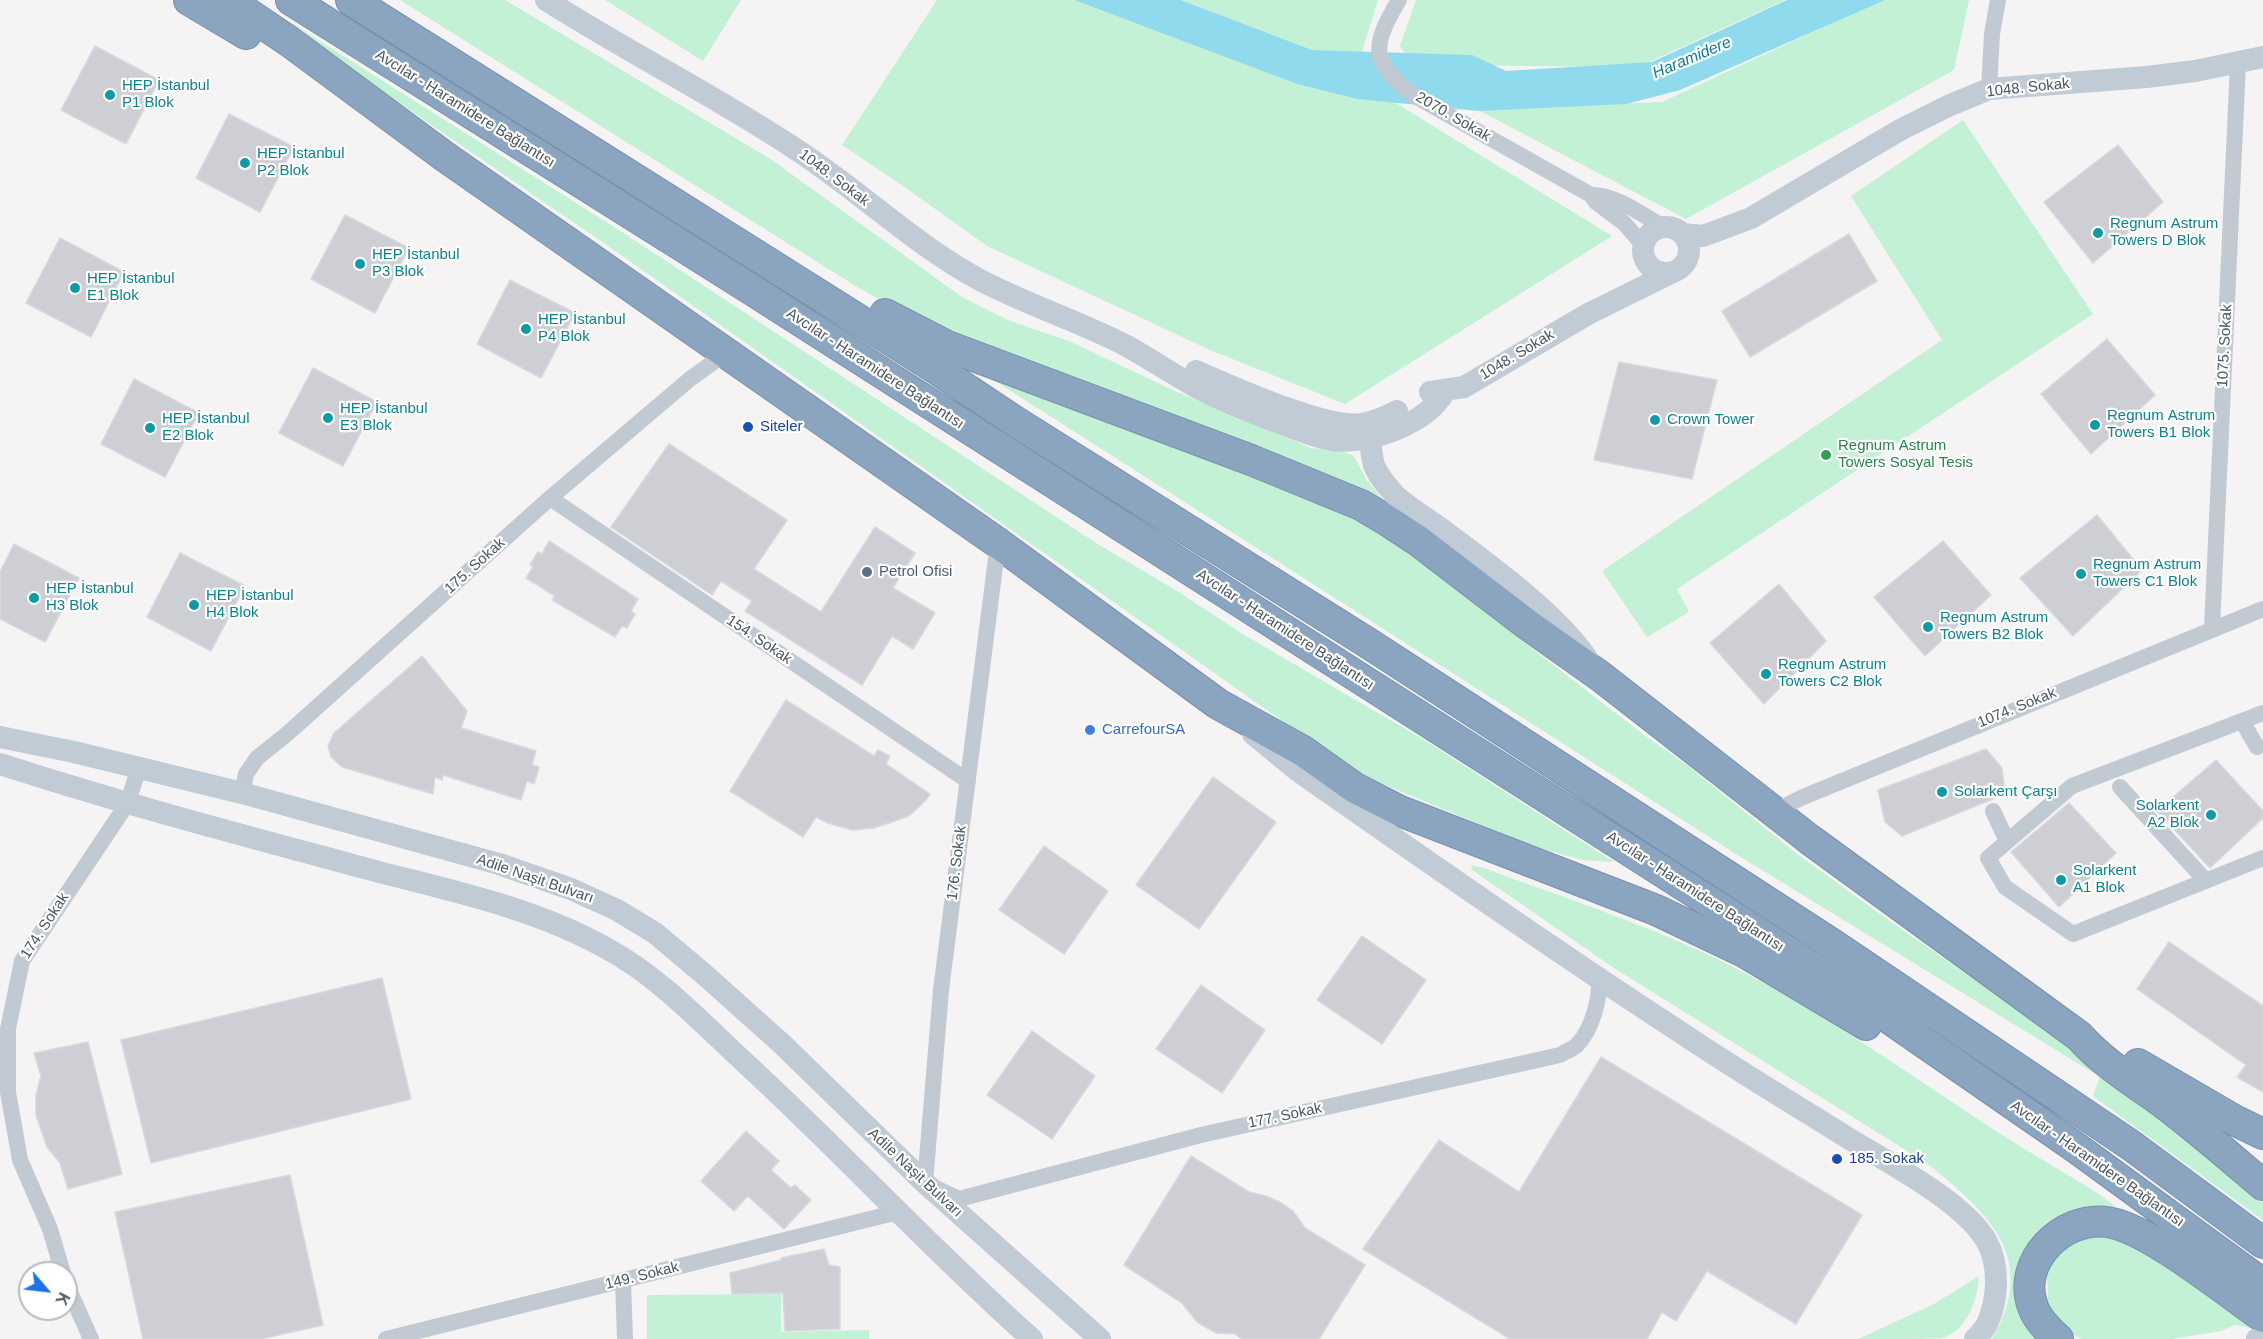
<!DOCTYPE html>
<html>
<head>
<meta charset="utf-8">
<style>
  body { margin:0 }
  #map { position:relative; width:2263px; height:1339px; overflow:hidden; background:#f5f3f3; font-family:Arial,sans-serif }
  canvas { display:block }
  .north { position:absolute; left:18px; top:1261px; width:60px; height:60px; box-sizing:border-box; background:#fff; border:2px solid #b7bbc0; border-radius:50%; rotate:118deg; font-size:16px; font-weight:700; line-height:24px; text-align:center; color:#4a5661 }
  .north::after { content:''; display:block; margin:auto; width:21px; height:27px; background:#1a73e8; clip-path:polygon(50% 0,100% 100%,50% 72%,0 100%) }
</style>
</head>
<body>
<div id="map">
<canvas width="2263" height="1339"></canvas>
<div class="north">K</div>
</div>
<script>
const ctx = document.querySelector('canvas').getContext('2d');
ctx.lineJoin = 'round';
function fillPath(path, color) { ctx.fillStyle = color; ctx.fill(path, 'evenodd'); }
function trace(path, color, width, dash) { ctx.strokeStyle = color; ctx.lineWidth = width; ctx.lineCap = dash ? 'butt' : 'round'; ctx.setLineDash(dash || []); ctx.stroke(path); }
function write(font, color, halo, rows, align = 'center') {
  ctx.font = font + ' Arial,sans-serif'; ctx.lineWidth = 4.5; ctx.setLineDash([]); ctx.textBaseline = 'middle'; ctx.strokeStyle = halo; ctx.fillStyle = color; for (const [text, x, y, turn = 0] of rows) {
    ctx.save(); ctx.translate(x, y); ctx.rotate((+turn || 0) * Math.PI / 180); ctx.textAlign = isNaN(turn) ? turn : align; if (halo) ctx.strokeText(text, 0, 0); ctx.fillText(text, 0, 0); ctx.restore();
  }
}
fillPath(new Path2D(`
  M400,0H505L772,160L962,297L1010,321L1069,341L1177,392L1311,448L1344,452L1354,456L1366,479L1389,507L923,325L854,285Z
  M605,0H741L703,61Z
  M937,0H1074L1297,84L1357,99L1394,102L1612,236L1345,404L1210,350L987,246L903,186L842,145Z
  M1181,0H1378L1362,52L1312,50Z
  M1416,0H1785L1638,67L1412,65L1400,46Z
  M1882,0H1969L1954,70L1686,219L1474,108L1662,102Z
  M251,1L269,9L622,232L1096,543L1177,591L1241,633L1426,741L1614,862L1582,860L1532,846L1371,779L1315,744L621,255Z
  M1963,120L2093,314L1677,589L1689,612L1647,637L1602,571L1942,340L1851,196Z
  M992,379L1073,404L1331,504L1384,534L1644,735L1688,766L1796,853L1894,924L2130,1088L2263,1203V1220L2093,1096L2100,1077L1739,856Z
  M1471,865L1487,869C1562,897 1639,922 1711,956C1807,1002 1894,1064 1982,1122C2021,1148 2063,1171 2102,1196L2118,1209L2111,1208L2043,1235L2044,1339H1992C2040,1258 1988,1213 1928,1164L1614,968L1472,870Z
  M2081,1235L2124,1237L2257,1329L2235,1325L2221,1331L2171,1339H2082L2062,1329L2048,1304L2047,1270L2057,1253Z
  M1979,1276C1978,1300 1967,1329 1943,1338C1930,1339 1875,1339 1858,1339L1934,1304Z
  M781,1294V1332L869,1330V1339H647V1295Z`), '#c3f1d5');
fillPath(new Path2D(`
  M1074,0H1181L1312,50L1472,55L1506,71L1652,62L1787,0H1885L1680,90L1626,104L1479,111L1357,99L1297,84Z`), '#90daee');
const building = new Path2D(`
  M95,46L159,80L126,144L61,110Z
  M229,114L294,147L260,212L196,178Z
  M2118,145L2163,202L2093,263L2044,202Z
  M345,215L409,248L375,313L311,279Z
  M1849,234L1877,281L1750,357L1722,311Z
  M60,238L124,272L91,337L26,303Z
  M510,280L575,313L541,378L477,344Z
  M2107,339L2155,395L2091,454L2041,394Z
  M1619,362L1717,380L1692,479L1594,460Z
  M313,368L377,402L343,466L279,433Z
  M134,379L199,413L165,477L101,444Z
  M669,444L787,520L754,569L821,612L875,527L915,553L893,588L935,613L913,649L892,636L862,685L745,611L752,601L721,581L712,595L611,527Z
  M2097,515L2142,570L2073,636L2020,578Z
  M549,541L638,599L631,611L635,614L627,628L622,626L615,637L552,600L555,596L526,578L533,567L530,565L538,552L542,554Z
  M1943,541L1991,595L1925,656L1874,597Z
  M14,544L79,578L45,642L0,619V572Z
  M180,553L245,586L211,651L147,617Z
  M1779,584L1826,641L1764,704L1710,643Z
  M422,656L467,711L461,728L536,751L532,765L539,767L534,784L527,781L521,800L443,775L442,780L435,777L433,794L342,767L331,757L328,746L334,733Z
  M786,700L874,756L878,750L890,756L886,764L930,794L926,800L909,816L874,828L852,830L828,823L816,817L803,837L730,791Z
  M1986,749L2002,768L2005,794L1902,836L1885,822L1878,790Z
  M2216,760L2263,811V818L2210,868L2157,811Z
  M1213,777L1276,822L1199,929L1136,885Z
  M2069,803L2116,853L2059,907L2011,852Z
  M1044,846L1108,891L1064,954L999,910Z
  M1362,936L1426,980L1382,1044L1317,1000Z
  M2169,942L2263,1006V1092L2237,1077L2246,1065L2137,989Z
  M382,978L411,1099L151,1163L121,1040Z
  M1201,985L1265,1030L1222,1093L1156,1049Z
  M1032,1031L1095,1076L1052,1139L987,1095Z
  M88,1042L122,1174L68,1189L60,1163L47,1147L36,1115V1095L41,1076L34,1053Z
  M1601,1057L1862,1215L1796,1324L1707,1271L1676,1321L1662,1312L1647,1339H1510L1363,1249L1439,1140L1519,1192Z
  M746,1131L779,1161L771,1170L791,1188L795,1185L811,1200L784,1229L748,1196L734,1211L701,1181Z
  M1191,1156L1249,1192L1266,1196L1280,1202L1293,1211L1305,1228L1365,1265L1319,1339H1242L1235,1334L1216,1333L1197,1322L1182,1303L1124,1265Z
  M290,1175L323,1325L261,1339H143L115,1212Z
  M824,1249L829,1265L840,1267V1329L785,1331L783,1293L732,1294L730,1273L781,1260V1258Z`);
fillPath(building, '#cdcfd5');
trace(building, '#d7d9de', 1.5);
const highway = new Path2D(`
  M189,0L246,34
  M228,0L290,42L444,156L998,543L1218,704L1303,751L1355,788L1400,811L1656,910L1744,952L1866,1025
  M291,0L749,288L1854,994L2075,1147L2263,1284
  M351,0L932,366L1016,422L1368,643L1832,944L2132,1146L2263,1243
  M885,314L947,346L1251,460L1361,505L1388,521L1417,540L1528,625L1600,676L1809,839L2079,1036C2104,1064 2136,1083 2166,1105C2199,1130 2231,1158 2263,1185
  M2138,1064L2236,1121L2263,1134
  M2058,1339C2048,1330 2037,1319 2033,1307C2016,1262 2062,1216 2107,1222C2147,1227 2227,1292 2263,1317`);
trace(highway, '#7690ad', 32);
trace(new Path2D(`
  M1399,0C1371,47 1370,63 1415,96L1591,195L1596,202L1624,223L1643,245
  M1989,89L1992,34L1998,0
  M1592,195C1617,195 1642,215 1664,227
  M550,498L968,781
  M998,543L941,990L925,1183L959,1199L1201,1135L1560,1055C1565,1052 1573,1049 1577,1045C1592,1030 1600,999 1599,979
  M2212,628L2238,63
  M2263,713L2072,786L1988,858L2005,887L2073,934L2263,858
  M2242,721L2257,747
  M2120,787L2206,881
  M242,793L246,774L257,758L287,734L550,498L690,379L726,353
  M1993,811L2007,841
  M1773,812L1803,797L2263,609
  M63,1273L50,1229L20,1160L8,1092V1029L22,961L127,804L139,768
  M623,1281L625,1339
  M66,1283L91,1339
  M386,1339L898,1212`), '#c1cad2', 16);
trace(new Path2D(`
  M546,0C629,53 718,97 800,152C862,193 916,246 982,281C1028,305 1078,321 1125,345C1149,358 1172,374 1196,387C1224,402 1253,413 1282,424C1298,430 1315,437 1332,440C1368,445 1427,424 1445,391
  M1643 250a23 23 0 1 1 46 0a23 23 0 1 1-46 0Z
  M1683,234L1703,236L1751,218L1900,130L1948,106L1989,89L2147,77L2195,71L2263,57
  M1196,371C1231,386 1327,430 1362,424C1374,422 1386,417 1397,411
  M1430,392L1464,387L1588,314L1673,272
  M1363,426C1372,437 1370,452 1374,465C1378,476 1387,486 1395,495C1409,508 1428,519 1443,530C1489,565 1554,611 1587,658
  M1253,734L1298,771C1424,859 1551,948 1680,1032C1735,1069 1792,1103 1848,1138C1887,1162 1965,1202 1987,1242C2000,1266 1998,1300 1987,1324C1984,1330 1979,1335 1975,1339
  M0,737L74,752L242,793L499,864L571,889L617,910L655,933L706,976L782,1044L925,1183L1100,1339
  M0,764C120,803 242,835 364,868C446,890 531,906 606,948C658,976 699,1020 742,1060C841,1151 932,1250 1032,1339
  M2257,1339L2263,1338`), '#c1cbd6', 22);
trace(highway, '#8ba5c1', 30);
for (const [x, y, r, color] of [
  [110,95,6,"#0f9aa8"],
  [245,163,6,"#0f9aa8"],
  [2098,233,6,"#0f9aa8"],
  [360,264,6,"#0f9aa8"],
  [75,288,6,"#0f9aa8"],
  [526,329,6,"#0f9aa8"],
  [328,418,6,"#0f9aa8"],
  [1655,420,6,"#0f9aa8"],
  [2095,425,6,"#0f9aa8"],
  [748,427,6,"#1a4fb4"],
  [150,428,6,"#0f9aa8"],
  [1826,455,6,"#2e9e5b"],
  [867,572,6,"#5c6f8a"],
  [2081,574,6,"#0f9aa8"],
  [34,598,6,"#0f9aa8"],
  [194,605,6,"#0f9aa8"],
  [1928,627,6,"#0f9aa8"],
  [1766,674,6,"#0f9aa8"],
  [1090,730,6,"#3f7fe0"],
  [1942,792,6,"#0f9aa8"],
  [2211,815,6,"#0f9aa8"],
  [2061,880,6,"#0f9aa8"],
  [1837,1159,6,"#1a4fb4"]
]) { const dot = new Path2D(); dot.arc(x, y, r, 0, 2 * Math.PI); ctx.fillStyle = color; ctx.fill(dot); trace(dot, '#fff', 2); }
write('15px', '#0d838f', '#fff', [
  ["HEP İstanbul",122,86],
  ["P1 Blok",122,103],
  ["HEP İstanbul",257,154],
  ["P2 Blok",257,171],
  ["Regnum Astrum",2110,224],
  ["Towers D Blok",2110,241],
  ["HEP İstanbul",372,255],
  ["P3 Blok",372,272],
  ["HEP İstanbul",87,279],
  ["E1 Blok",87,296],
  ["HEP İstanbul",538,320],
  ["P4 Blok",538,337],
  ["HEP İstanbul",340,409],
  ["E3 Blok",340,426],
  ["Regnum Astrum",2107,416],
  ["Towers B1 Blok",2107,433],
  ["HEP İstanbul",162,419],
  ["E2 Blok",162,436],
  ["Crown Tower",1667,420],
  ["Regnum Astrum",2093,565],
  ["Towers C1 Blok",2093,582],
  ["HEP İstanbul",46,589],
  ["H3 Blok",46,606],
  ["HEP İstanbul",206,596],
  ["H4 Blok",206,613],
  ["Regnum Astrum",1940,618],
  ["Towers B2 Blok",1940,635],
  ["Regnum Astrum",1778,665],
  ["Towers C2 Blok",1778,682],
  ["Solarkent Çarşı",1954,792],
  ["Solarkent",2199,806,"right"],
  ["A2 Blok",2199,823,"right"],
  ["Solarkent",2073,871],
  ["A1 Blok",2073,888]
], 'left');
write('15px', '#4a5661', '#fff', [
  ["1048. Sokak",2028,88,-6],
  ["Avcılar - Haramidere Bağlantısı",465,109,32],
  ["2070. Sokak",1453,117,30],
  ["1048. Sokak",834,178,37],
  ["1075. Sokak",2225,346,-87],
  ["1048. Sokak",1517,355,-31],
  ["Avcılar - Haramidere Bağlantısı",875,369,33],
  ["175. Sokak",475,566,-42],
  ["Avcılar - Haramidere Bağlantısı",1285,630,33],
  ["154. Sokak",759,640,34],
  ["1074. Sokak",2017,708,-22],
  ["176. Sokak",957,863,-83],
  ["Adile Naşit Bulvarı",535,879,19],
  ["Avcılar - Haramidere Bağlantısı",1695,892,33],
  ["174. Sokak",45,926,-57],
  ["177. Sokak",1285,1116,-12],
  ["Avcılar - Haramidere Bağlantısı",2097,1164,35],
  ["Adile Naşit Bulvarı",915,1173,43],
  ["149. Sokak",642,1276,-14]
]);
write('15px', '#164399', '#fff', [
  ["Siteler",760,427],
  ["185. Sokak",1849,1159]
], 'left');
write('15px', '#27864d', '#fff', [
  ["Regnum Astrum",1838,446],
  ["Towers Sosyal Tesis",1838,463]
], 'left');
write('15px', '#4e5e75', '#fff', [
  ["Petrol Ofisi",879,572]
], 'left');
write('15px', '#366cbe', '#fff', [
  ["CarrefourSA",1102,730]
], 'left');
write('italic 16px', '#0c7c9b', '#fff', [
  ["Haramidere",1692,58,-23]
]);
</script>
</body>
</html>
